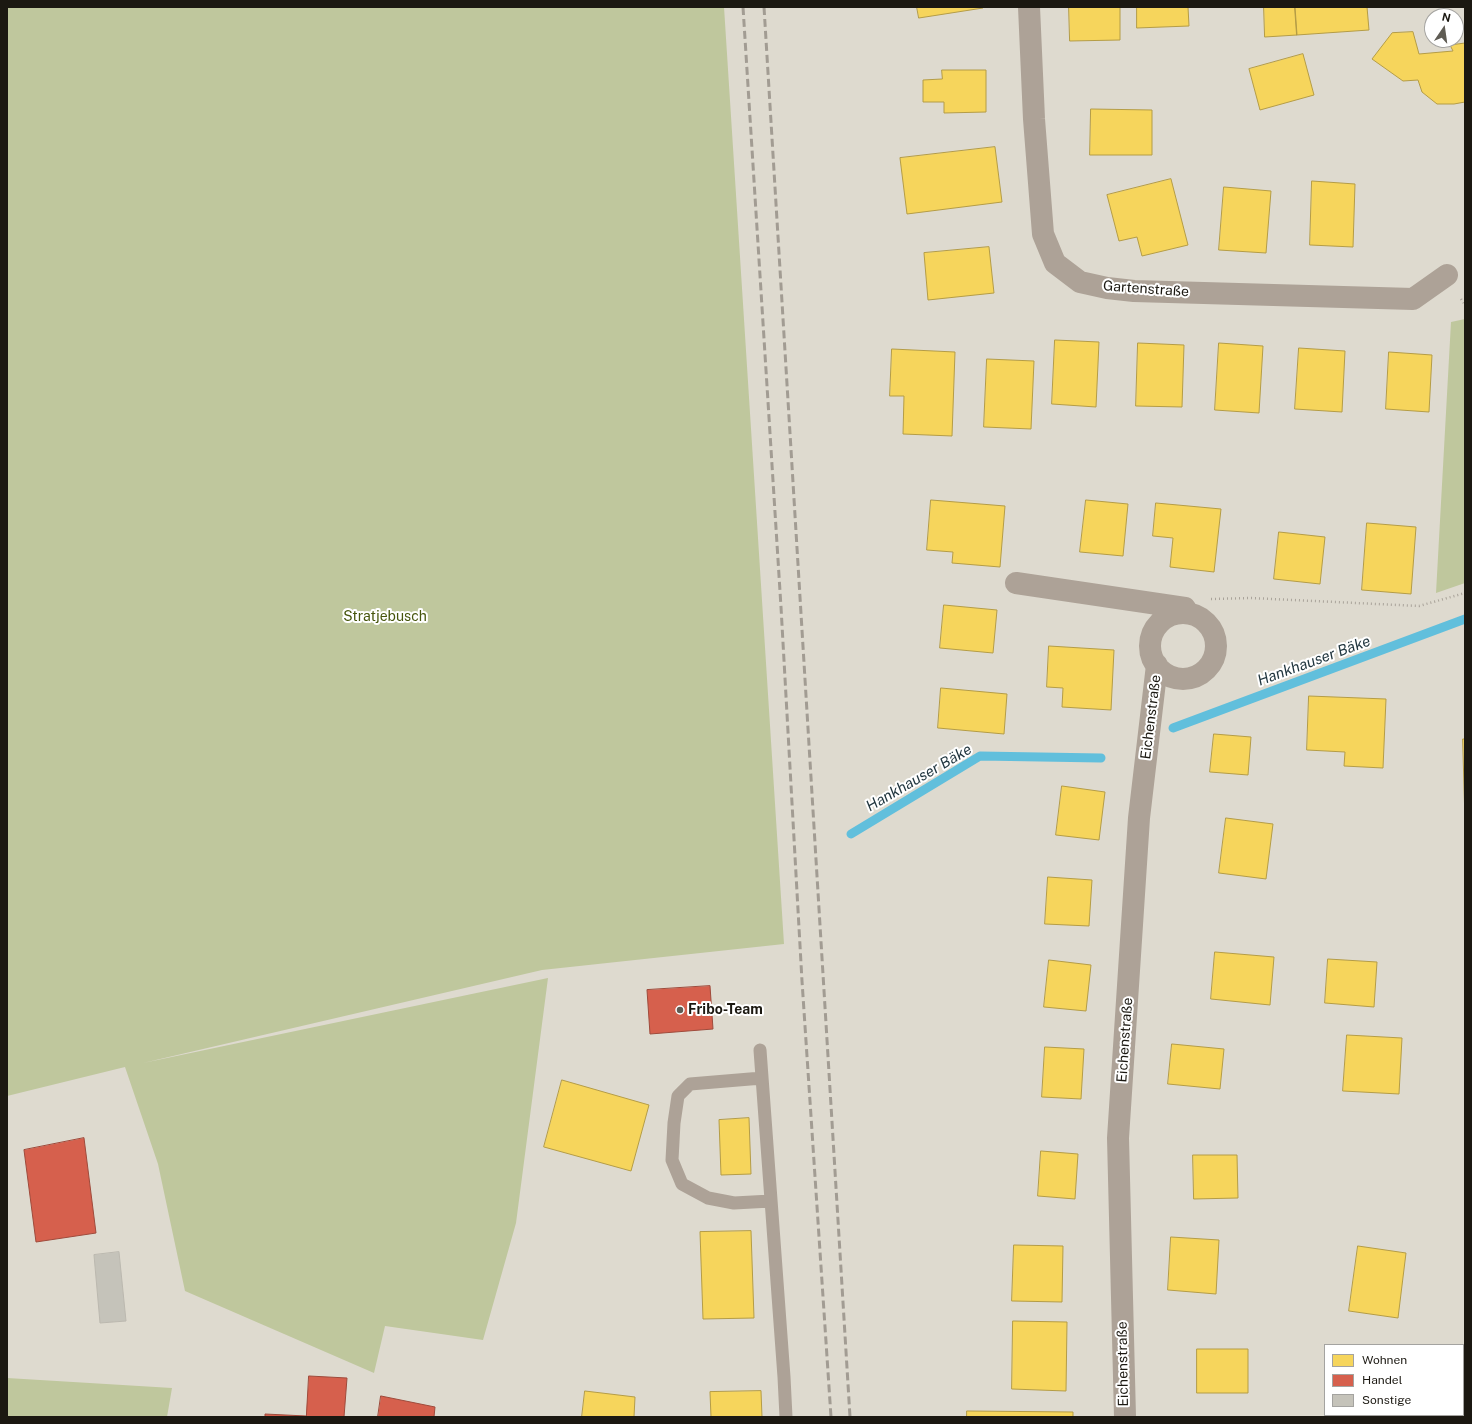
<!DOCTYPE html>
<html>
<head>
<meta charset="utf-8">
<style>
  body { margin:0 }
  #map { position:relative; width:1472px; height:1424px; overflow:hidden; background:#dedacf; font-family:"Public Sans",sans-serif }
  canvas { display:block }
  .frame { position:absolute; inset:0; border:8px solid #1b1811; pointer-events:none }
  .legend { position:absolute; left:1324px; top:1344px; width:140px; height:72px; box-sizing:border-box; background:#fff; border:1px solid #a4a3a0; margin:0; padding:5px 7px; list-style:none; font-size:12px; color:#1b1811 }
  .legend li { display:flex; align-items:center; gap:8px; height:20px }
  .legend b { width:20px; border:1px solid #a4a3a0 }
  .north { position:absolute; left:1424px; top:8px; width:40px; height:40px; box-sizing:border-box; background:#fff; border:1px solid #a4a3a0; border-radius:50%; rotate:13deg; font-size:11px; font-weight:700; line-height:16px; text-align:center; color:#1b1811 }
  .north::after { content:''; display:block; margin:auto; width:14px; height:18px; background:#5f5c54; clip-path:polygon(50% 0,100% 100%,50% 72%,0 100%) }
</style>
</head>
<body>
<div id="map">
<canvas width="1472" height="1424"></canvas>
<div class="frame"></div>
<ul class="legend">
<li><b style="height:11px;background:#f6d55c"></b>Wohnen</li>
<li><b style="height:11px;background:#d6604d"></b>Handel</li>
<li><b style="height:11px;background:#c5c3ba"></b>Sonstige</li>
</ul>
<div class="north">N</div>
</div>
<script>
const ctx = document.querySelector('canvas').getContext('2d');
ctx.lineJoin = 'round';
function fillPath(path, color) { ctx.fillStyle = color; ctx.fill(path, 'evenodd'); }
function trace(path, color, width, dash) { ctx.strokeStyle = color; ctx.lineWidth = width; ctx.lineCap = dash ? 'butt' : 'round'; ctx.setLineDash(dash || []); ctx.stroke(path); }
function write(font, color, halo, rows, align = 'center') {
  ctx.font = font + ' "Public Sans",sans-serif'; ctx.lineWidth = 4; ctx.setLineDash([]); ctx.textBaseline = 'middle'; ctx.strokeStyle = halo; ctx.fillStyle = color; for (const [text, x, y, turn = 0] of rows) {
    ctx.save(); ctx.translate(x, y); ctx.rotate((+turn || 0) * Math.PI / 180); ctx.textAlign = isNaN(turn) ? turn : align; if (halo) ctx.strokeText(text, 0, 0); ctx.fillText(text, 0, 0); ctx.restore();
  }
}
fillPath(new Path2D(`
  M7,7H724L784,944L542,970L143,1063L548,978L516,1223L483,1340L385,1326L374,1373L185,1291L158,1164L125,1067L7,1096Z
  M1465,319V583L1436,593L1451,322Z
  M7,1378L172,1388L167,1417H7Z`), '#bfc79d');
const homes = new Path2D(`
  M917,7H983V8L919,18Z
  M1069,7H1120V40L1070,41Z
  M1137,7H1188L1189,26L1137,28Z
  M1264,7H1295L1297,35L1265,37Z
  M1295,7H1367L1369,30L1297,35Z
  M1413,32L1419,54L1453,51L1450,45L1465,43V102L1454,104H1437L1422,92L1418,80L1403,81L1372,59L1392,33Z
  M1303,54L1314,95L1260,110L1249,69Z
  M942,70H986V112L944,113V102H923V80L942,79Z
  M1091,109L1152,110V155H1090Z
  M995,147L1002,202L907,214L900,158Z
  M1171,179L1188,245L1142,256L1137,237L1119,241L1107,195Z
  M1312,181L1355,184L1353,247L1310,245Z
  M1224,187L1271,191L1266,253L1219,250Z
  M989,247L994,293L928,300L924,253Z
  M1055,340L1099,342L1096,407L1052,404Z
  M1138,343L1184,345L1182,407L1136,406Z
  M1219,343L1263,346L1259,413L1215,410Z
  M1299,348L1345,351L1342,412L1295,409Z
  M892,349L955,352L952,436L903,434L904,396H890Z
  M1389,352L1432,355L1429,412L1386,409Z
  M987,359L1034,361L1031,429L984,427Z
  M931,500L1005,506L1000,567L952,563L953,552L927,550Z
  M1086,500L1128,504L1123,556L1080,552Z
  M1156,503L1221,509L1214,572L1170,567L1173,538L1153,536Z
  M1367,523L1416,527L1411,594L1362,590Z
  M1279,532L1325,537L1320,584L1274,579Z
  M944,605L997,610L993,653L940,648Z
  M1049,646L1114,650L1111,710L1062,707L1063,688L1047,687Z
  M941,688L1007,694L1004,734L938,728Z
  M1309,696L1386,699L1383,768L1344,766L1345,752L1307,750Z
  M1214,734L1251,737L1248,775L1210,772Z
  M1463,739H1465V820Z
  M1062,786L1105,792L1099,840L1056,835Z
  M1226,818L1273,824L1266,879L1219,873Z
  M1048,877L1092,880L1089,926L1045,924Z
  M1215,952L1274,957L1270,1005L1211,999Z
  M1328,959L1377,962L1374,1007L1325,1003Z
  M1049,960L1091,965L1086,1011L1044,1007Z
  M1347,1035L1402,1038L1399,1094L1343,1091Z
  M1172,1044L1224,1049L1220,1089L1168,1084Z
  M1045,1047L1084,1049L1081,1099L1042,1097Z
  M562,1080L649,1105L631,1171L544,1147Z
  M749,1118L751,1174L721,1175L719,1120Z
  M1041,1151L1078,1154L1075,1199L1038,1196Z
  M1193,1155H1237L1238,1198L1194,1199Z
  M751,1231L754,1318L703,1319L700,1232Z
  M1171,1237L1219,1240L1216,1294L1168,1290Z
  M1014,1245L1063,1246L1062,1302L1012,1301Z
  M1358,1246L1406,1253L1398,1318L1349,1311Z
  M1013,1321L1067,1322L1066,1391L1012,1389Z
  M1197,1349H1248V1393H1197Z
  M585,1391L635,1397L634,1417H582Z
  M761,1391L762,1417H711L710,1392Z
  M967,1411L1073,1412V1417H967Z`);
fillPath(homes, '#f6d55c');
trace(homes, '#b49c46', 1);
const shops = new Path2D(`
  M710,986L713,1029L650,1034L647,990Z
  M84,1138L96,1233L36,1242L24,1150Z
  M309,1376L347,1378L344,1417H265V1414L306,1416Z
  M381,1396L435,1407L434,1417H378Z`);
fillPath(shops, '#d6604d');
trace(shops, '#9e4a3b', 1);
trace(new Path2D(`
  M1173,728L1465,619
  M851,834L980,756L1101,758`), '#61bfdc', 9);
const building = new Path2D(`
  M119,1252L126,1321L100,1323L94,1255Z`);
fillPath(building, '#c5c3ba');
trace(building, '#bbb8af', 1);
trace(new Path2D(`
  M1461,299L1465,305
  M1211,599L1251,598L1419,606L1465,593`), '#a9a39a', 2.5, [1, 3]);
trace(new Path2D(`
  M760,1050L784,1377L786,1417
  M762,1078L690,1084L678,1096L674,1123L672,1160L682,1184L708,1198L734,1203L771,1201`), '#ada297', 13);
trace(new Path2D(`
  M1029,7L1034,119L1043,234L1055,263L1080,282L1107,288L1134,291L1413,299L1447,275
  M1016,583L1185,608L1187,611
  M1150 646a33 33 0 1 1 66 0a33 33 0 1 1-66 0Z
  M1125,1417L1118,1138L1139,818L1157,665`), '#ada297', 22);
trace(new Path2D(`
  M743,7L781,607L802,981L831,1417
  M764,7L850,1417`), '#a29c93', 3, [8, 4]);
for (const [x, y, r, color] of [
  [680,1010,4,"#5f5c54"]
]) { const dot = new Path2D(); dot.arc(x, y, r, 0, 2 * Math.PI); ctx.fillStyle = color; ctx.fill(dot); trace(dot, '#fff', 1.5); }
write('14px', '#1b1811', '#fff', [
  ["Gartenstraße",1146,289,4],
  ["Eichenstraße",1151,717,-83],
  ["Eichenstraße",1125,1040,-86],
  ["Eichenstraße",1123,1364,-91]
]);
write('14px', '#46550c', '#fff', [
  ["Stratjebusch",385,617]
]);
write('bold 14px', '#1b1811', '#fff', [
  ["Fribo-Team",688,1010]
], 'left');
write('italic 15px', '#1f343d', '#fff', [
  ["Hankhauser Bäke",1314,661,-20],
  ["Hankhauser Bäke",919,778,-30]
]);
</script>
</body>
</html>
